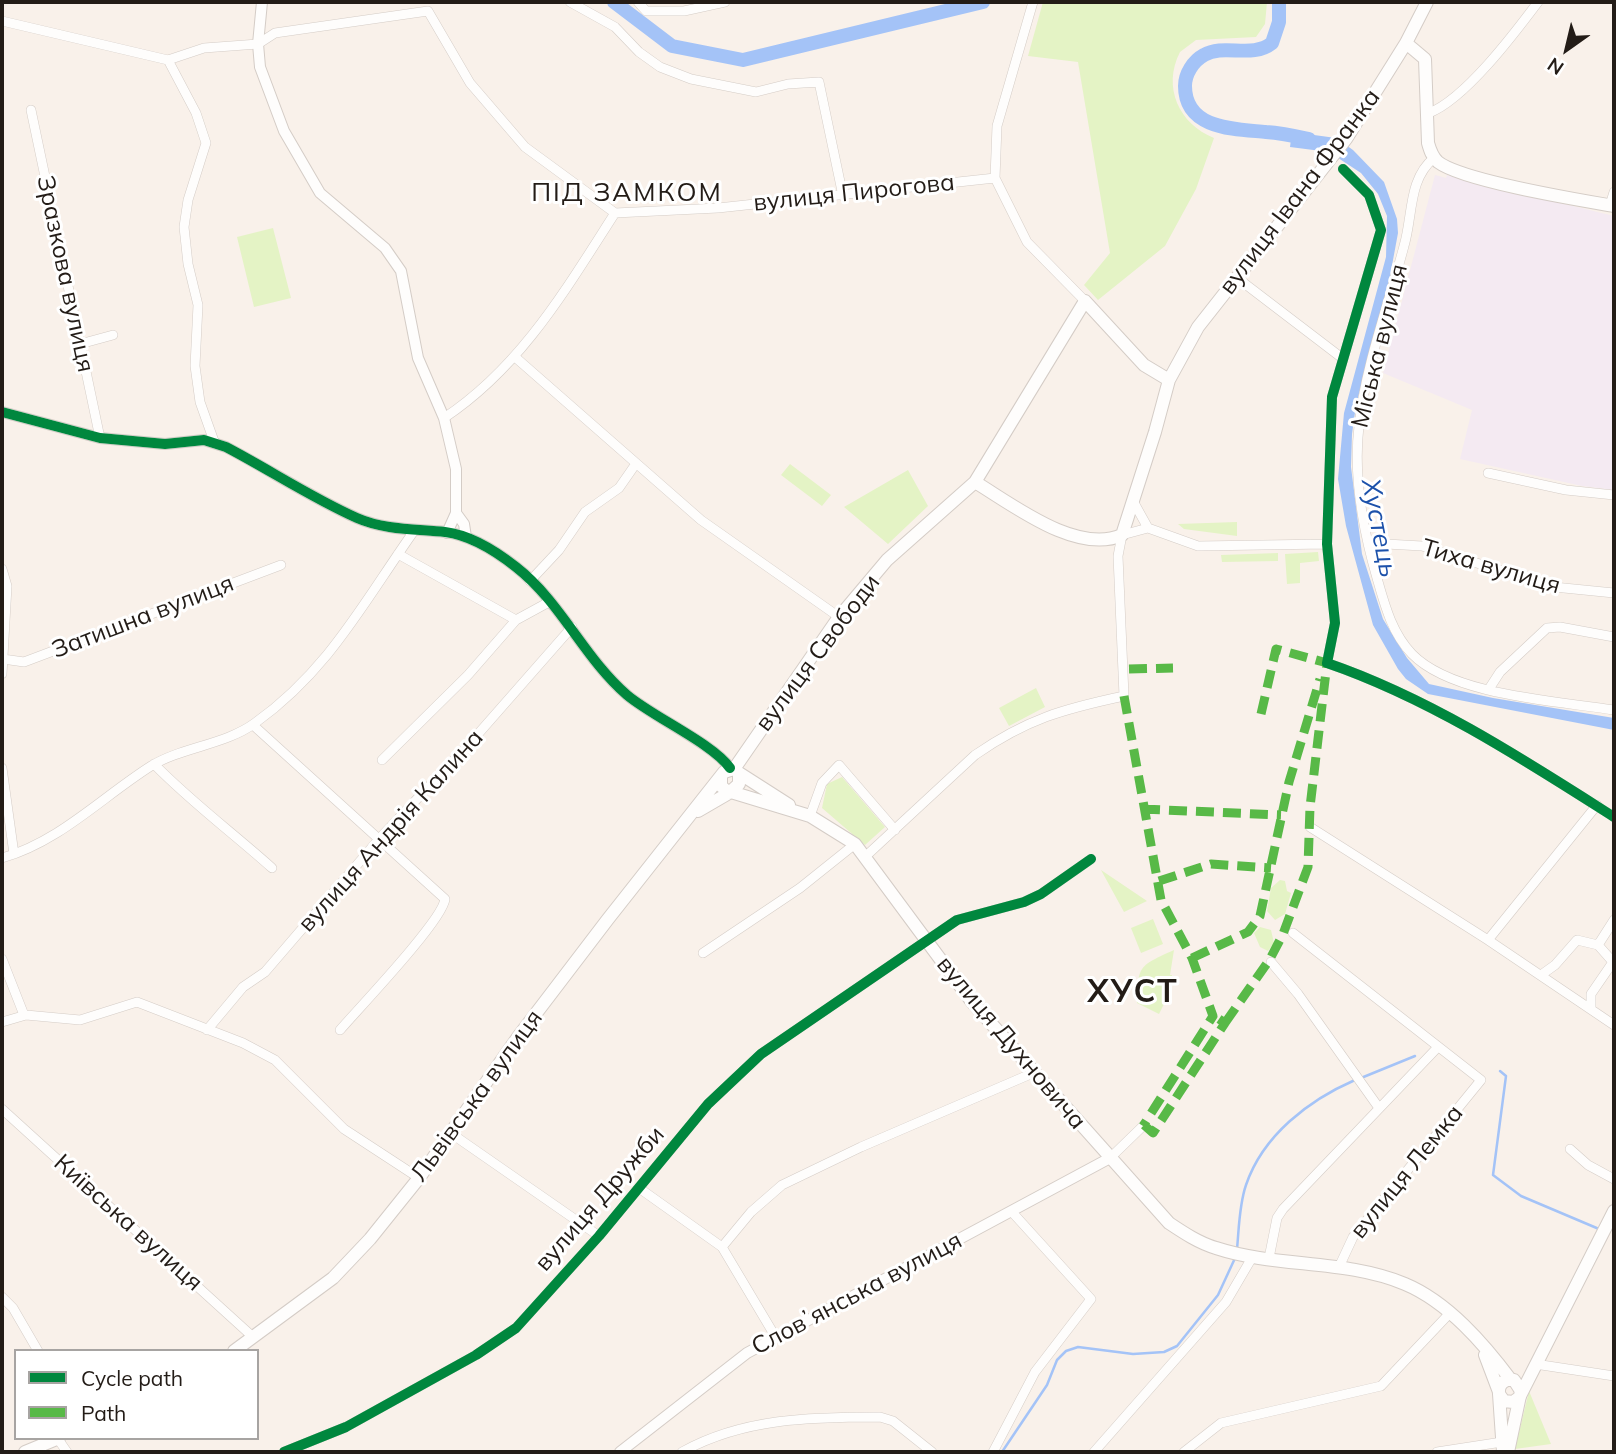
<!DOCTYPE html>
<html>
<head>
<meta charset="utf-8">
<style>
  body { margin:0 }
  #map { position:relative; width:1616px; height:1454px; overflow:hidden; background:#f9f1ea; font-family:Mulish,sans-serif }
  canvas { display:block }
  .frame { position:absolute; inset:0; border:4px solid #231c17; pointer-events:none }
  .legend { position:absolute; left:14px; top:1349px; width:245px; height:91px; box-sizing:border-box; background:#fff; border:2px solid #a7a4a2; margin:0; padding:9px 12px; list-style:none; font-size:21px; color:#231c17 }
  .legend li { display:flex; align-items:center; gap:14px; height:35px }
  .legend b { width:35px; border:2px solid #a7a4a2 }
  .north { position:absolute; left:1532px; top:14px; width:70px; height:70px; -webkit-text-stroke:5px #fff; paint-order:stroke; rotate:214deg; font-size:19px; font-weight:700; line-height:28px; text-align:center; color:#231c17 }
  .north::after { content:''; display:block; margin:auto; width:24px; height:32px; background:#231c17; clip-path:polygon(50% 0,100% 100%,50% 72%,0 100%) }
</style>
</head>
<body>
<div id="map">
<canvas width="1616" height="1454"></canvas>
<div class="frame"></div>
<ul class="legend">
<li><b style="height:9px;background:#00873e"></b>Cycle path</li>
<li><b style="height:9px;background:#58b947"></b>Path</li>
</ul>
<div class="north">N</div>
</div>
<script>
const ctx = document.querySelector('canvas').getContext('2d');
ctx.lineJoin = 'round';
function fillPath(path, color) { ctx.fillStyle = color; ctx.fill(path, 'evenodd'); }
function trace(path, color, width, dash) { ctx.strokeStyle = color; ctx.lineWidth = width; ctx.lineCap = dash ? 'butt' : 'round'; ctx.setLineDash(dash || []); ctx.stroke(path); }
function write(font, color, halo, rows, align = 'center') {
  ctx.font = font + ' Mulish,sans-serif'; ctx.lineWidth = 6; ctx.setLineDash([]); ctx.textBaseline = 'middle'; ctx.strokeStyle = halo; ctx.fillStyle = color; for (const [text, x, y, turn = 0] of rows) {
    ctx.save(); ctx.translate(x, y); ctx.rotate((+turn || 0) * Math.PI / 180); ctx.textAlign = isNaN(turn) ? turn : align; if (halo) ctx.strokeText(text, 0, 0); ctx.fillText(text, 0, 0); ctx.restore();
  }
}
fillPath(new Path2D(`
  M1435,175L1446,178L1447,175L1614,216V490L1582,486L1460,459L1472,410L1383,373Z`), '#f4eaf2');
fillPath(new Path2D(`
  M1043,2H1267L1265,24L1256,37L1196,40L1180,52C1162,87 1179,124 1214,138L1196,189L1165,246L1098,300L1084,285L1110,253L1078,62L1028,56Z
  M273,228L291,298L254,307L237,237Z
  M790,464L831,495L822,506L781,475Z
  M908,470L928,506L888,544L844,507Z
  M1237,522V536L1184,529L1178,524Z
  M1318,552L1319,561L1300,563V583L1287,584L1285,554Z
  M1278,553V561L1222,562L1221,555Z
  M1036,688L1045,707L1009,726L999,708Z
  M842,777L885,827L865,845L822,808L827,784Z
  M1101,870L1147,901L1124,912Z
  M1280,880L1285,881L1287,891L1291,893L1285,914L1275,920L1267,911L1271,888Z
  M1153,919L1163,944L1141,953L1131,928Z
  M1260,927L1271,930L1274,943L1268,951L1260,947L1254,933Z
  M1174,950L1170,975H1172L1171,990L1159,1014L1137,1003C1138,965 1139,966 1174,950Z
  M1529,1391L1551,1444L1515,1449Z`), '#e4f3c5');
fillPath(new Path2D(`
  M1292,132L1336,138L1353,150L1384,182L1397,219L1398,233L1388,287L1356,405L1352,434L1351,467L1362,554L1383,619L1407,658L1429,684L1493,698L1614,718V730L1428,694L1406,679L1398,669L1373,625L1346,526L1338,479L1344,413L1386,257L1387,216L1378,194L1361,173L1329,152L1290,147Z`), '#a4c3f7');
trace(new Path2D(`
  M1500,1071L1506,1076L1493,1175L1521,1196L1599,1229
  M1361,1078L1415,1056
  M1237,1249C1239,1229 1239,1205 1246,1185C1263,1135 1309,1100 1355,1080
  M1002,1452L1047,1385L1057,1360L1066,1351L1078,1347L1133,1354L1164,1352L1177,1346L1218,1295L1236,1256`), '#a4c3f7', 2.5);
trace(new Path2D(`
  M614,2L672,46L743,60L983,2
  M1279,2V22L1272,43C1252,59 1224,43 1204,55C1193,61 1185,74 1185,86C1185,130 1236,129 1266,132C1280,133 1295,136 1309,139`), '#a4c3f7', 14);
const minor = new Path2D(`
  M570,2L615,27L639,52L660,67L691,79L756,92L788,84L819,82L843,196
  M638,2L646,11H684L725,2
  M1033,2L997,126L995,178L1027,242L1085,301
  M428,11L470,83L525,147L615,213L718,208L995,178
  M2,21L168,60L204,48L258,44L275,33L428,11
  M168,60L196,113L206,143L188,200L184,227L188,264L198,305L195,366L200,402L215,444
  M31,110L100,438
  M1429,113C1465,99 1514,34 1538,2
  M1434,158C1408,179 1413,216 1404,246C1389,303 1365,367 1359,426C1353,476 1363,530 1377,578C1385,606 1392,633 1412,654C1453,696 1558,701 1614,710
  M1343,169L1369,195L1381,230L1332,397L1327,544L1335,623L1327,663C1429,698 1523,759 1614,817
  M1610,205L1614,192
  M1236,277L1342,358
  M80,344L113,335
  M515,357L701,520L839,617
  M444,418C521,367 566,289 615,213
  M1488,473L1566,490L1614,495
  M1133,501L1148,528L1198,546L1327,544
  M1368,543L1422,546L1554,587L1614,593
  M398,554L516,620
  M2,569L7,586L2,674
  M530,581L559,550L585,512L619,488L635,465
  M3,659L24,662L281,565
  M1489,689L1500,672L1547,628L1560,627L1614,637
  M253,725L445,899C443,920 359,1008 340,1030
  M382,760L468,675L516,620L549,602
  M154,764C191,802 233,833 272,868
  M2,768L14,854
  M810,816L822,783L839,765L895,830
  M1310,827L1488,940L1614,1025
  M867,855L975,755C1027,719 1063,709 1124,696L1118,556L1122,535L1148,528
  M2,858C59,842 102,797 151,766C182,747 225,745 255,723C329,670 363,603 414,531
  M1293,933L1481,1080L1353,1237L1339,1267
  M1488,940L1597,805
  M1598,945L1614,920
  M703,953L800,888L855,844
  M2,959L24,1015
  M1271,962L1298,994L1379,1108
  M1541,975L1555,965L1577,940L1598,945L1613,962L1591,994V1008
  M2,1022L26,1015L80,1020L137,1002L243,1043L275,1060L344,1129L419,1178
  M207,1030L243,987L265,972L380,838L471,742L572,627
  M2,1109L253,1337
  M452,1134L599,1236
  M1570,1149L1588,1165L1614,1179
  M1110,1158L1143,1126
  M639,1188L722,1247L775,1336
  M722,1247L751,1212L782,1185L861,1147L1033,1073
  M1269,1258L1277,1218L1283,1209L1438,1047
  M2,1297L13,1308L38,1351
  M1535,1364L1614,1376
  M58,1439L67,1452
  M284,1452L346,1427L476,1355L516,1328L599,1236L708,1104L761,1054L957,920L1024,902L1041,894L1091,859
  M682,1452C743,1418 811,1417 880,1417L893,1421L932,1452
  M993,1452L1035,1372L1091,1299L1012,1212
  M1094,1452L1226,1302L1253,1256
  M1184,1452L1221,1423L1381,1386L1449,1314
  M1437,1452L1502,1442`);
const tertiary = new Path2D(`
  M262,2L258,44L260,67L284,131L320,193L385,248L401,271L418,358L444,418L456,469V513L447,533
  M2,412L100,438L165,444L204,440L226,447C270,470 312,498 357,518C384,530 416,529 445,532C470,535 497,552 516,567C561,602 584,658 627,695C653,717 712,743 730,768
  M456,513L464,524L466,537
  M620,1452L747,1353L1110,1158`);
const secondary = new Path2D(`
  M1406,43L1425,59L1428,143C1430,150 1432,157 1438,162C1463,181 1579,200 1614,206
  M975,482C1013,505 1077,555 1122,535L1155,432L1169,380L1198,327L1346,139L1406,43L1427,2
  M734,769L839,617L887,560L975,482L1085,301L1144,365L1169,380
  M739,773L789,805
  M731,792L810,816L855,844L972,1002L1169,1223C1184,1233 1199,1243 1216,1248C1277,1268 1345,1259 1405,1284C1448,1302 1484,1344 1511,1380
  M698,811L729,793
  M234,1351L333,1278L370,1239L419,1178L518,1037L608,919L724,772L734,769L739,773V784L729,793L721,786V778
  M1485,1355L1499,1392
  M1499,1394L1503,1452
  M1521,1394L1614,1211
  M25,1452L59,1438
  M1508,1452L1521,1391L1514,1380C1504,1379 1498,1384 1499,1394L1504,1401L1513,1402L1520,1397`);
trace(minor, '#d4ccc6', 10);
trace(tertiary, '#d4ccc6', 12);
trace(secondary, '#d4ccc6', 14);
trace(minor, '#fefdfc', 9);
trace(tertiary, '#fefdfc', 10);
trace(secondary, '#fefdfc', 12);
trace(new Path2D(`
  M1129,669L1173,668
  M1124,696L1161,900L1192,958L1213,1016L1143,1126
  M1261,714L1276,649L1327,663
  M1142,809L1281,815
  M1159,881L1211,864L1271,868
  M1192,958L1248,932L1260,916L1289,782L1320,679
  M1225,1023L1270,959L1283,934L1308,867L1310,807L1327,663
  M1144,1125L1153,1133L1225,1023L1219,1019`), '#58b947', 9, [18, 9]);
trace(new Path2D(`
  M1343,169L1369,195L1381,230L1332,397L1327,544L1335,623L1327,663C1429,698 1523,759 1614,817
  M2,412L100,438L165,444L204,440L226,447C270,470 312,498 357,518C384,530 416,529 445,532C470,535 497,552 516,567C561,602 584,658 627,695C653,717 712,743 730,768
  M284,1452L346,1427L476,1355L516,1328L599,1236L708,1104L761,1054L957,920L1024,902L1041,894L1091,859`), '#00873e', 10);
write('24px', '#231c17', '#fff', [
  ["вулиця Івана Франка",1300,192,-53],
  ["вулиця Пирогова",854,193,-6],
  ["Зразкова вулиця",65,274,78],
  ["Міська вулиця",1380,346,-76],
  ["Тиха вулиця",1491,567,16],
  ["Затишна вулиця",143,617,-21],
  ["вулиця Свободи",818,653,-53],
  ["вулиця Андрія Калина",391,831,-48],
  ["вулиця Духновича",1011,1043,50],
  ["Львівська вулиця",477,1096,-54],
  ["вулиця Лемка",1407,1172,-51],
  ["вулиця Дружби",600,1199,-49],
  ["Київська вулиця",128,1223,42],
  ["Словʼянська вулиця",857,1294,-28]
]);
ctx.letterSpacing = '2px';
write('26px', '#231c17', '#fff', [
  ["ПІД ЗАМКОМ",627,193]
]);
ctx.letterSpacing = '0px';
write('italic 26px', '#1c51aa', '#fff', [
  ["Хустець",1379,528,79]
]);
ctx.letterSpacing = '2px';
write('bold 32px', '#231c17', '#fff', [
  ["ХУСТ",1133,992]
]);
ctx.letterSpacing = '0px';
</script>
</body>
</html>
